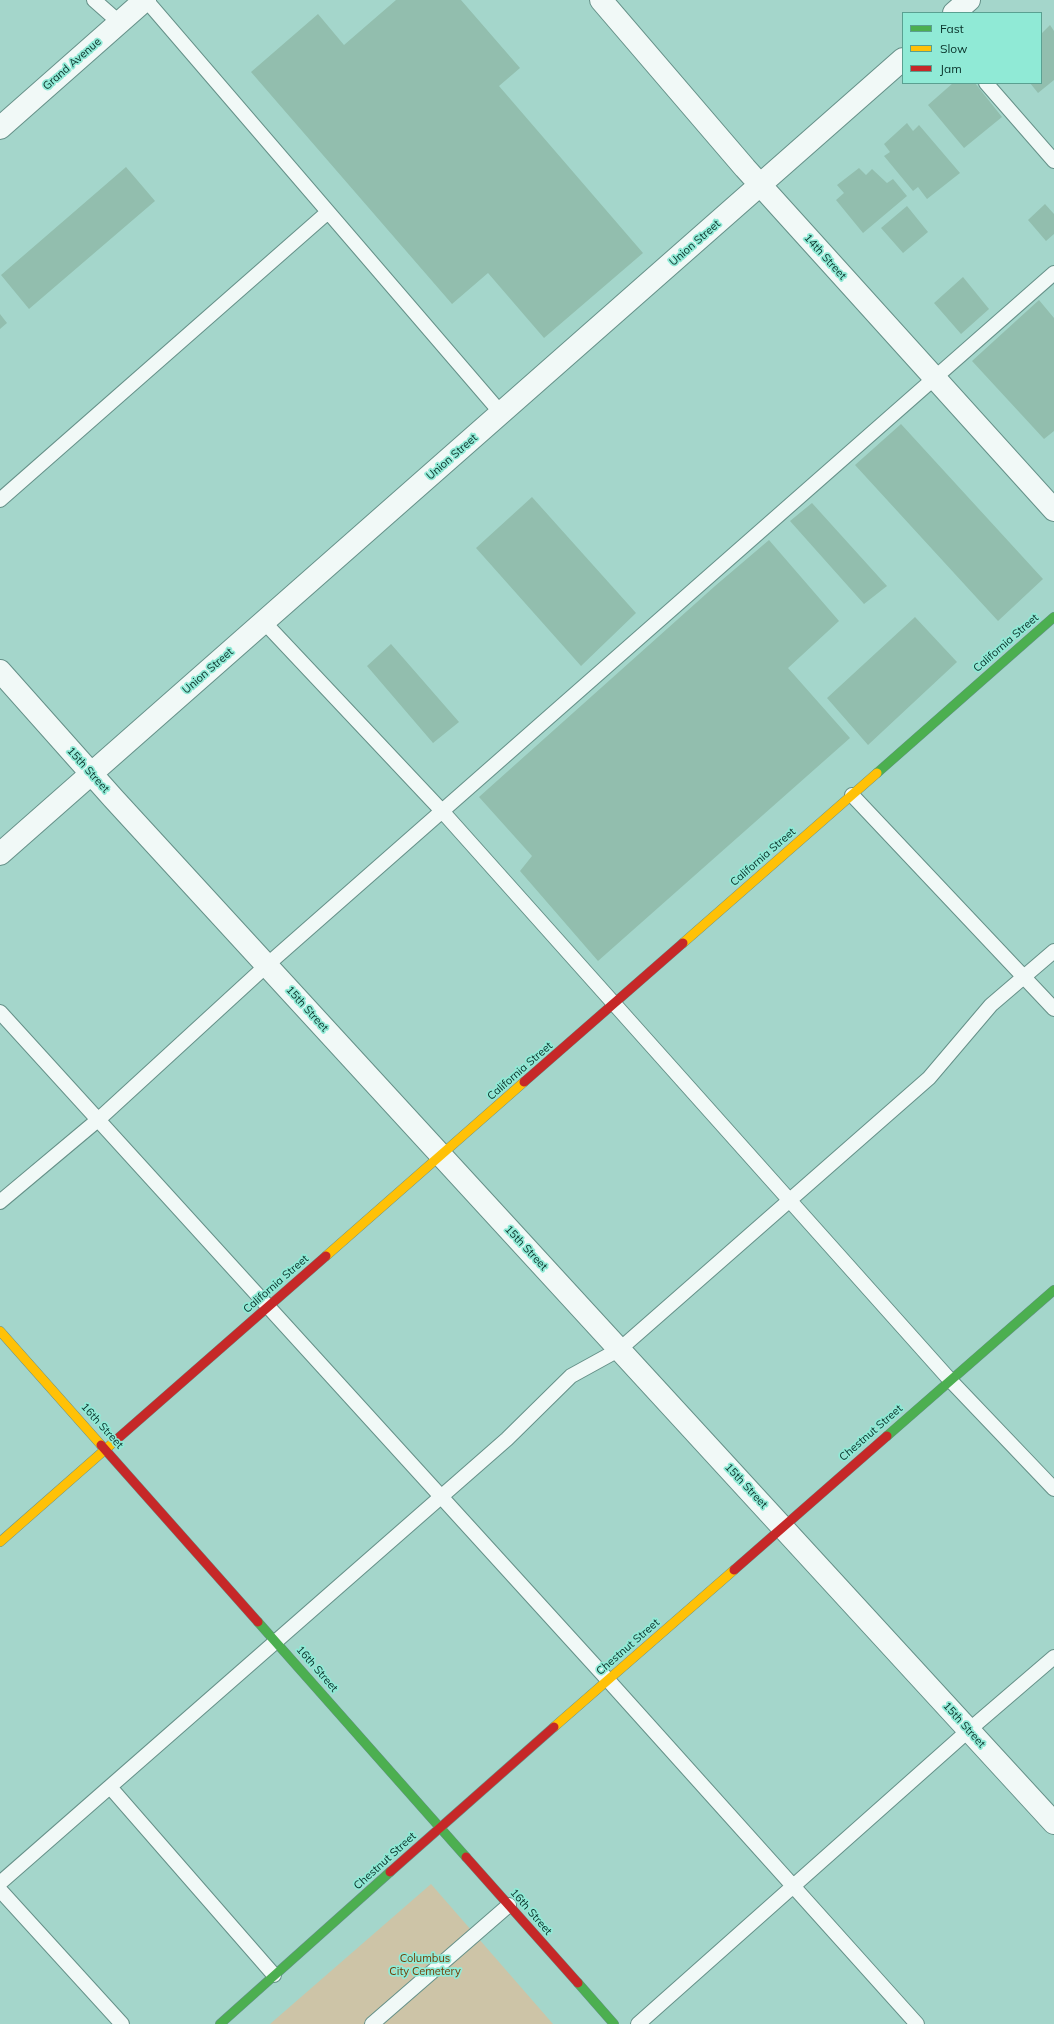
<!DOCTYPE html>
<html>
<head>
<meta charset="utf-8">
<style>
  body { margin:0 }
  #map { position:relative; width:1054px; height:2024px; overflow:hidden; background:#a4d6cb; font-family:Mulish,sans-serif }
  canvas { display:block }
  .legend { position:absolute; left:902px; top:12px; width:140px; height:72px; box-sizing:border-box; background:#90ead6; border:1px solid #5aa091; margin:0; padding:5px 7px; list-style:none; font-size:12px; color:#083129 }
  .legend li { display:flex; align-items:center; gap:8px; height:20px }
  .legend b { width:20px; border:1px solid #5aa091 }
</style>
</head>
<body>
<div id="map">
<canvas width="1054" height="2024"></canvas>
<ul class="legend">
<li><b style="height:5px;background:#4caf50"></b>Fast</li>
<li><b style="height:5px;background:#ffc107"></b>Slow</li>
<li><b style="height:5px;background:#c62828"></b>Jam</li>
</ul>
</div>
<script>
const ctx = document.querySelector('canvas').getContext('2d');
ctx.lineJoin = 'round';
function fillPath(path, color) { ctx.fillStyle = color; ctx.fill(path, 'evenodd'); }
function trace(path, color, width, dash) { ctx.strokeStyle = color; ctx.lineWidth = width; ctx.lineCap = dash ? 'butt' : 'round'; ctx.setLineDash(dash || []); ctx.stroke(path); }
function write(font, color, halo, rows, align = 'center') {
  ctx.font = font + ' Mulish,sans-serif'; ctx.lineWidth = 3.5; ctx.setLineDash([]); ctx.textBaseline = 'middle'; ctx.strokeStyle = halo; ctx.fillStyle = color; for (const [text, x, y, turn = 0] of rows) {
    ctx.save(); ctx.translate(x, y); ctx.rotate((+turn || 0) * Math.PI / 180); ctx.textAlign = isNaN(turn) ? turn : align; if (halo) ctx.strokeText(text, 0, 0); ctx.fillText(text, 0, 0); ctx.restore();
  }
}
fillPath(new Path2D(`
  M431,1884L553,2024H270Z`), '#cdc4a7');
fillPath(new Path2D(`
  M396,0H461L520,68L499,86L643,253L544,338L488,273L452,304L251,72L318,14L344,45Z
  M1050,25L1054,31V80L1038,93L1030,83H1041V34Z
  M953,83H975L1002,117L964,148L928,105Z
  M907,123L913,131L919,125L960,173L927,199L918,187L913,191L884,156L890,152L884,144Z
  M126,167L155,201L29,309L1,275Z
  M859,168L866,175L872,169L887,183L893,179L907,196L863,233L836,200L844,193L837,185Z
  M1045,204L1054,214V234L1046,241L1028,220Z
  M907,206L928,232L903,253L881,228Z
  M963,277L989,309L961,334L934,303Z
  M1039,300L1054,318V431L1044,439L972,361Z
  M0,314L7,323L0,329Z
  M901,424L1043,579L998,621L855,465Z
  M532,497L636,613L581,666L476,548Z
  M812,503L887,586L864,604L790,521Z
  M769,540L839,621L788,668L850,738L598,961L520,871L532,856L479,797L715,586Z
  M915,617L957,662L868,745L827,698Z
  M391,644L459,722L433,743L367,666Z`), '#92beae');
const lane = new Path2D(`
  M94,0L120,23
  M146,0L501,413
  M986,83L1054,161
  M0,500L328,212
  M264,622L442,811L950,1380L1054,1489
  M852,795L1054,1009
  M0,1012L608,1680L917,2024
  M0,1202L99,1119L267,965L1054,273
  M110,1787L274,1975
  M0,1883L507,1439L571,1376L620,1349L929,1078L991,1005L1054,951
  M0,1890L122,2024
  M372,2024L509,1905
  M638,2024L969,1730L1054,1657`);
const street = new Path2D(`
  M601,0L745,168L1054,510
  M954,13L969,0
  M0,128L145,0
  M0,671L113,798L1054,1823
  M0,854L903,59`);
const fast = new Path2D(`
  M877,773L1054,617
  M887,1436L1054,1290
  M258,1622L466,1857
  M578,1983L614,2024
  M220,2024L390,1872`);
const slow = new Path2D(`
  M683,943L877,773
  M326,1256L524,1082
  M0,1331L101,1445
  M0,1542L116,1440
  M554,1727L734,1570`);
const jam = new Path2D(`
  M524,1082L683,943
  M116,1440L326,1256
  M101,1445L258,1622
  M734,1570L887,1436
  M466,1857L578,1983
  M390,1872L554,1727`);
trace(lane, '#659088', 16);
trace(street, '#659088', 24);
trace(fast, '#659088', 10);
trace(slow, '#659088', 10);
trace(jam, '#659088', 10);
trace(lane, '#f1f9f7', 14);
trace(street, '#f1f9f7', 22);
trace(fast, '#4caf50', 9);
trace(slow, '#ffc107', 9);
trace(jam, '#c62828', 9);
write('11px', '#083129', '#90ead6', [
  ["Grand Avenue",72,64,-41],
  ["Union Street",695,243,-41],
  ["14th Street",825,257,48],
  ["Union Street",452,457,-41],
  ["California Street",1006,643,-41],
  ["Union Street",208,671,-41],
  ["15th Street",88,770,48],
  ["California Street",763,857,-41],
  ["15th Street",307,1009,48],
  ["California Street",520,1071,-41],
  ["15th Street",526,1248,47],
  ["California Street",276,1284,-41],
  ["16th Street",102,1426,48],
  ["Chestnut Street",871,1433,-41],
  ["15th Street",746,1486,47],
  ["Chestnut Street",628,1647,-41],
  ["16th Street",317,1669,49],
  ["15th Street",964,1725,48],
  ["Chestnut Street",385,1861,-42],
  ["16th Street",531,1912,49]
]);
write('11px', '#723d06', '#90ead6', [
  ["Columbus",425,1959],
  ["City Cemetery",425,1972]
]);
</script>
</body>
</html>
